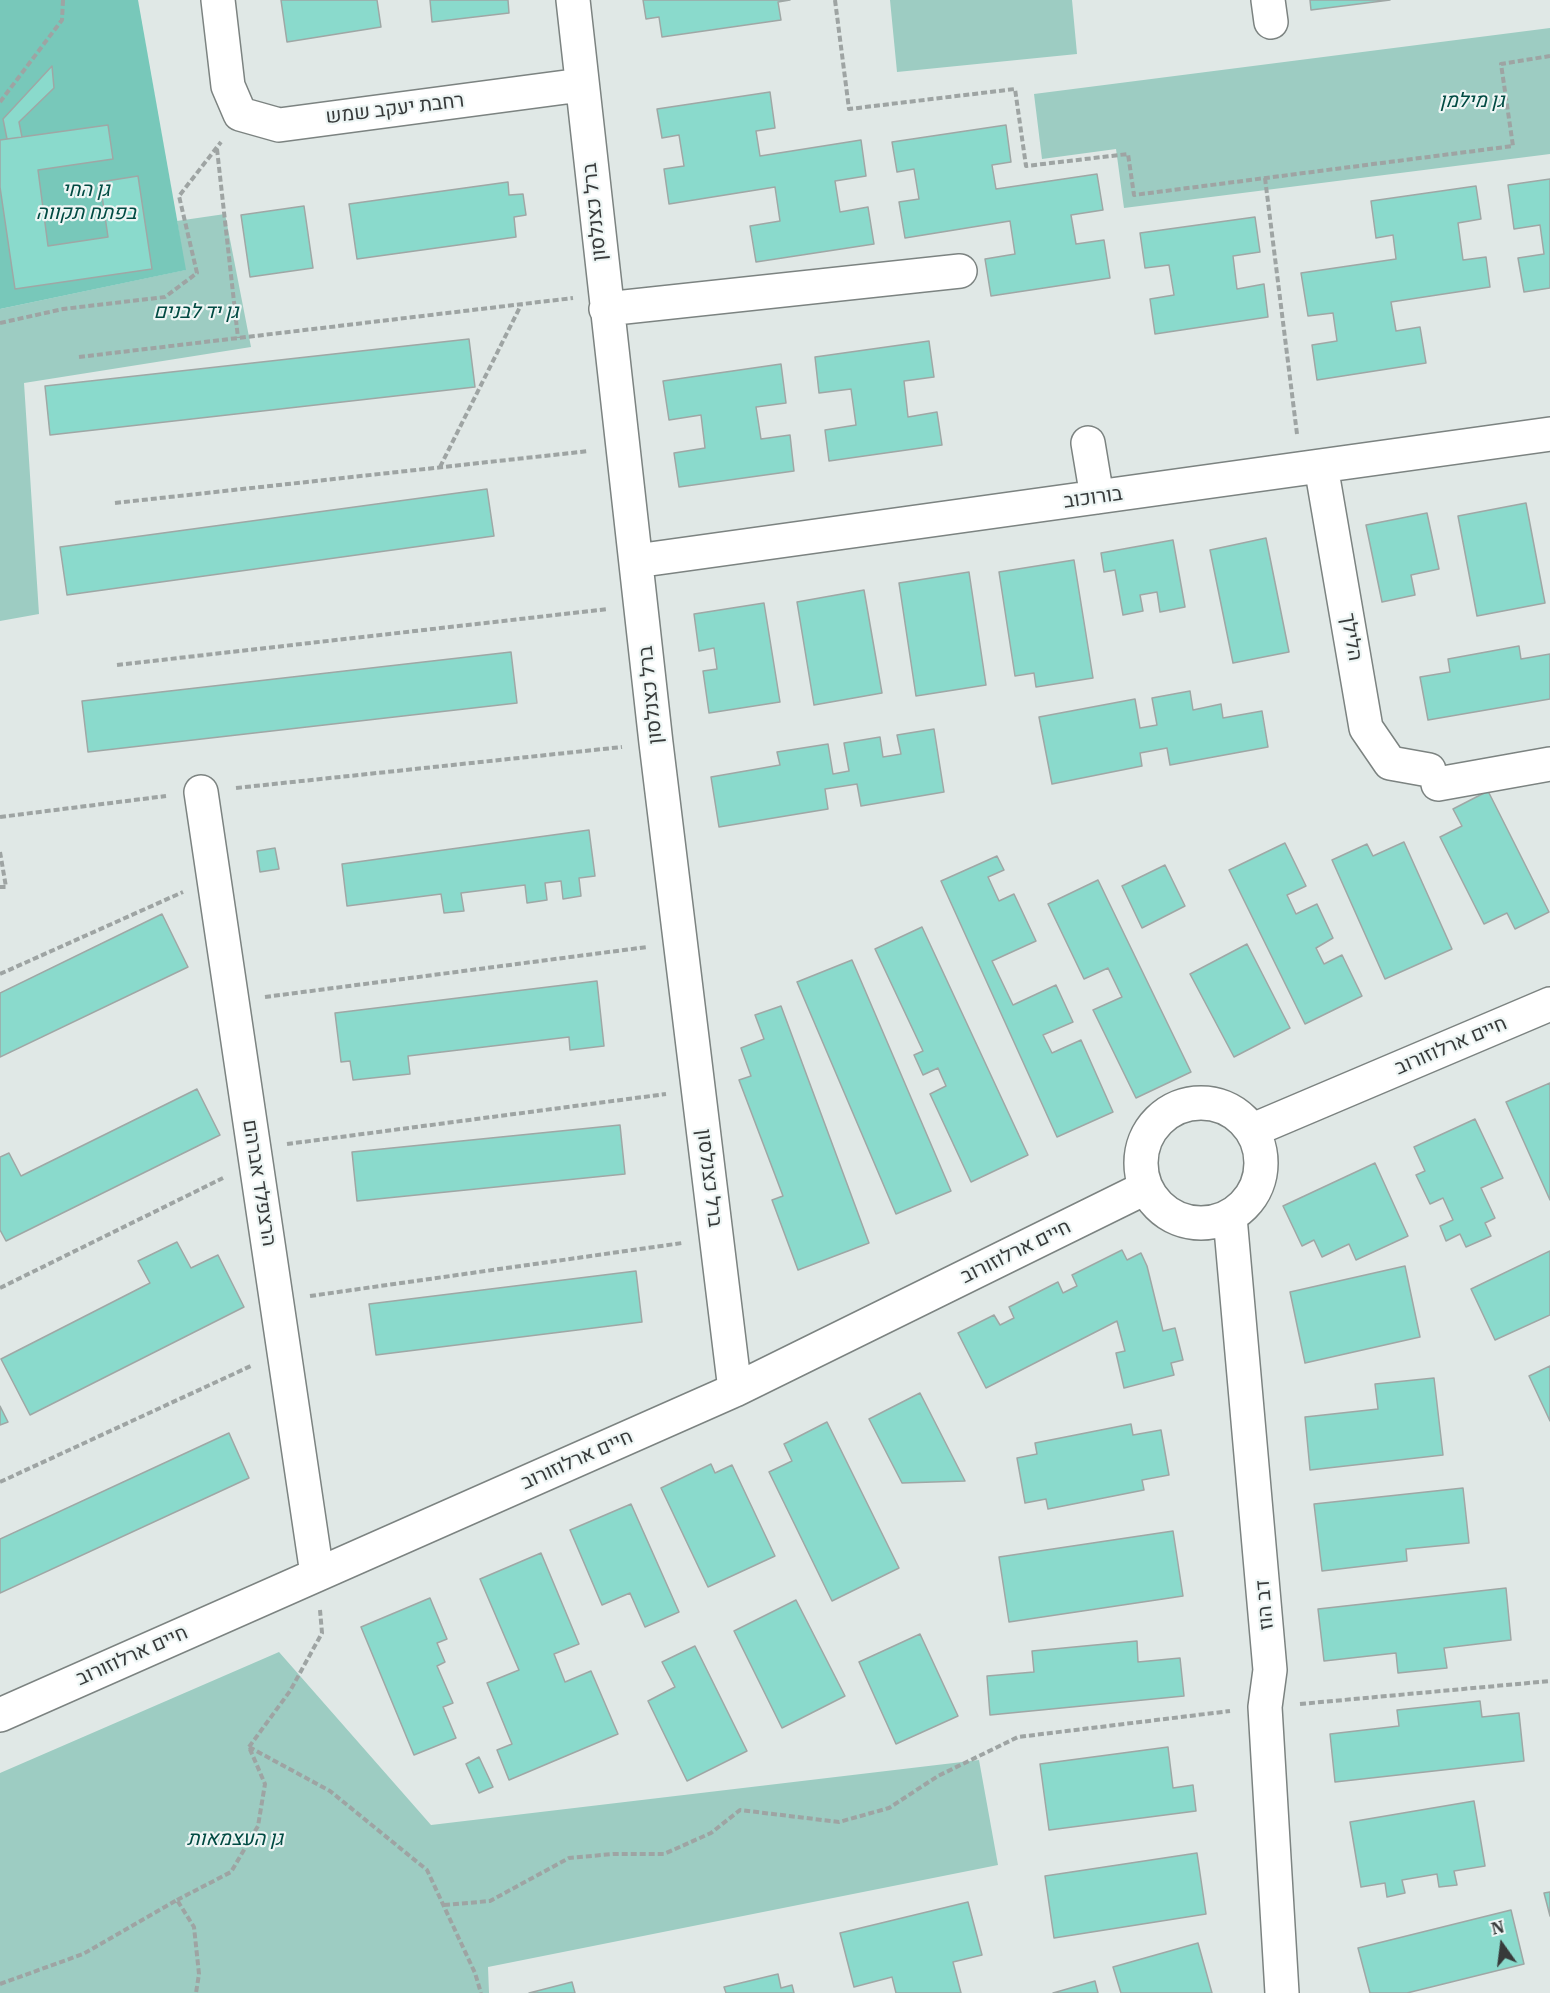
<!DOCTYPE html>
<html>
<head>
<meta charset="utf-8">
<style>
  body { margin:0 }
  #map { position:relative; width:1550px; height:1993px; overflow:hidden; background:#e0e8e6; font-family:"IBM Plex Serif",serif }
  canvas { display:block }
  .north { position:absolute; left:1472px; top:1915px; width:60px; height:60px; -webkit-text-stroke:4px #edf5f4; paint-order:stroke; rotate:346deg; font-size:16px; font-weight:700; line-height:24px; text-align:center; color:#373a3a }
  .north::after { content:''; display:block; margin:auto; width:21px; height:27px; background:#373a3a; clip-path:polygon(50% 0,100% 100%,50% 72%,0 100%) }
</style>
</head>
<body>
<div id="map">
<canvas width="1550" height="1993"></canvas>
<div class="north">N</div>
</div>
<script>
const ctx = document.querySelector('canvas').getContext('2d');
ctx.lineJoin = 'round';
function fillPath(path, color) { ctx.fillStyle = color; ctx.fill(path, 'evenodd'); }
function trace(path, color, width, dash) { ctx.strokeStyle = color; ctx.lineWidth = width; ctx.lineCap = dash ? 'butt' : 'round'; ctx.setLineDash(dash || []); ctx.stroke(path); }
function write(font, color, halo, rows, align = 'center') {
  ctx.font = font + ' "IBM Plex Serif",Heebo,serif'; ctx.lineWidth = 4.5; ctx.setLineDash([]); ctx.textBaseline = 'middle'; ctx.strokeStyle = halo; ctx.fillStyle = color; for (const [text, x, y, turn = 0] of rows) {
    ctx.save(); ctx.translate(x, y); ctx.rotate((+turn || 0) * Math.PI / 180); ctx.textAlign = isNaN(turn) ? turn : align; if (halo) ctx.strokeText(text, 0, 0); ctx.fillText(text, 0, 0); ctx.restore();
  }
}
fillPath(new Path2D(`
  M890,0H1072L1077,54L897,72Z
  M1550,28V154L1124,208L1116,149L1042,159L1034,94Z
  M225,214L251,347L24,383L39,614L0,621V309L185,270L177,221Z
  M279,1652L431,1825L979,1760L998,1865L488,1967L489,1993H0V1773Z`), '#9dccc2');
fillPath(new Path2D(`
  M0,0H138L186,270L0,309Z`), '#78c8ba');
const building = new Path2D(`
  M281,0H377L381,27L287,42Z
  M430,0H508L509,13L432,22Z
  M643,0H790L778,2L781,20L662,37L659,17L646,19Z
  M1310,0H1390L1311,10Z
  M52,66L54,88L19,122L22,137L7,139L3,119Z
  M770,92L775,128L756,131L760,156L861,140L866,176L835,181L840,212L868,207L874,244L756,262L750,226L780,221L775,187L669,204L664,169L684,166L679,135L662,138L657,109Z
  M108,125L113,159L38,170L48,246L108,237L100,182L138,176L152,269L15,289L0,187V140Z
  M1006,125L1011,162L992,165L996,189L1097,174L1103,210L1071,215L1076,244L1104,240L1110,278L991,296L985,259L1015,254L1010,221L905,238L899,202L919,199L914,169L897,172L892,142Z
  M1550,179V288L1524,292L1518,258L1544,254L1540,225L1514,229L1508,185Z
  M508,182L509,195L523,194L526,215L514,217L516,237L357,259L349,204Z
  M1476,186L1481,219L1458,223L1463,260L1486,257L1490,287L1391,302L1396,331L1420,327L1426,363L1317,380L1312,345L1337,341L1333,313L1308,316L1301,273L1396,259L1393,235L1376,238L1371,201Z
  M304,206L313,268L250,277L241,215Z
  M1255,217L1260,252L1233,256L1237,289L1264,284L1268,317L1155,334L1150,299L1174,295L1169,265L1145,268L1140,233Z
  M469,339L475,387L50,435L45,386Z
  M929,341L934,377L904,381L908,417L937,412L942,445L829,461L825,430L856,425L851,389L819,393L815,357Z
  M781,364L786,403L756,407L761,439L790,435L794,471L679,487L674,453L705,448L701,415L669,420L663,381Z
  M487,489L494,536L67,595L60,547Z
  M1526,503L1545,603L1477,616L1458,516Z
  M1427,513L1439,569L1411,575L1415,595L1382,602L1366,525Z
  M1266,538L1289,652L1233,663L1210,550Z
  M1173,540L1185,607L1160,612L1157,592L1140,595L1143,611L1123,615L1115,570L1104,572L1101,553Z
  M1074,560L1093,678L1036,687L1034,673L1015,676L999,572Z
  M969,572L986,685L916,696L899,583Z
  M864,590L882,693L814,705L797,602Z
  M764,603L780,702L709,713L703,671L717,669L714,648L699,651L694,614Z
  M1519,646L1521,659L1550,654V699L1428,720L1420,677L1450,672L1448,659Z
  M511,652L517,703L88,752L82,701Z
  M1190,691L1193,710L1221,704L1223,718L1262,711L1268,747L1170,765L1167,748L1140,753L1142,766L1052,784L1039,717L1135,699L1140,728L1157,725L1152,698Z
  M934,729L944,792L861,806L857,784L825,789L828,809L719,827L711,777L780,765L777,752L828,744L833,774L849,771L844,743L880,737L883,757L901,754L897,735Z
  M1488,791L1549,912L1515,929L1507,913L1484,924L1440,837L1462,826L1453,809Z
  M589,830L595,876L579,878L581,896L563,899L561,881L545,883L547,900L527,903L525,885L461,893L464,911L444,913L441,894L347,906L342,864Z
  M1404,842L1452,949L1385,979L1332,860L1367,844L1373,856Z
  M1285,843L1306,886L1287,895L1296,914L1317,904L1333,938L1316,948L1324,964L1342,955L1362,996L1305,1024L1229,870Z
  M275,848L279,869L260,872L257,851Z
  M997,856L1004,870L988,877L999,901L1014,894L1036,941L992,961L1013,1005L1056,985L1073,1022L1043,1035L1052,1053L1081,1040L1113,1112L1057,1137L941,881Z
  M1165,865L1185,906L1142,928L1122,886Z
  M1098,880L1191,1072L1136,1098L1093,1010L1122,997L1108,968L1084,979L1048,904Z
  M162,914L188,967L0,1057V993Z
  M922,927L1028,1155L971,1182L930,1094L946,1086L938,1068L923,1075L914,1055L923,1051L875,949Z
  M1247,944L1290,1028L1234,1057L1190,974Z
  M852,960L951,1191L896,1214L797,982Z
  M597,981L604,1046L570,1050L569,1037L408,1056L410,1074L353,1080L350,1061L341,1062L335,1013Z
  M781,1006L869,1243L798,1270L772,1200L783,1196L739,1080L751,1076L741,1048L764,1039L755,1015Z
  M1550,1083V1200L1506,1102Z
  M197,1089L220,1135L6,1241L0,1230V1157L9,1153L21,1176Z
  M1475,1119L1503,1178L1481,1188L1495,1218L1485,1223L1491,1236L1466,1247L1460,1234L1446,1241L1440,1226L1453,1220L1443,1198L1430,1204L1416,1175L1425,1171L1414,1147Z
  M620,1125L625,1174L357,1201L352,1152Z
  M1375,1163L1408,1236L1356,1260L1349,1244L1322,1257L1314,1240L1302,1246L1283,1206Z
  M177,1242L191,1268L218,1255L244,1307L30,1415L1,1359L150,1283L138,1261Z
  M1122,1250L1127,1260L1141,1253L1147,1266L1163,1331L1175,1328L1183,1360L1171,1363L1174,1375L1124,1388L1116,1353L1125,1351L1117,1321L986,1388L958,1333L994,1315L1000,1325L1014,1318L1009,1307L1058,1282L1063,1293L1077,1286L1072,1275Z
  M1550,1251V1315L1495,1340L1471,1289Z
  M1405,1266L1420,1337L1305,1363L1290,1292Z
  M636,1271L642,1322L376,1355L369,1304Z
  M1550,1366V1421L1529,1376Z
  M1434,1378L1443,1455L1310,1470L1305,1417L1378,1409L1375,1384Z
  M920,1393L965,1481L902,1483L869,1419Z
  M0,1406L8,1422L0,1425Z
  M827,1422L899,1568L832,1601L769,1472L792,1461L784,1444Z
  M1131,1424L1133,1435L1161,1430L1169,1475L1142,1480L1144,1490L1048,1509L1046,1499L1025,1503L1017,1458L1037,1454L1035,1443Z
  M229,1433L249,1478L0,1593V1539Z
  M711,1464L715,1473L732,1465L775,1556L708,1587L661,1488Z
  M1463,1488L1469,1543L1406,1549L1407,1561L1322,1571L1314,1504Z
  M631,1504L679,1612L645,1627L630,1593L602,1605L570,1530Z
  M1173,1531L1183,1596L1009,1622L999,1557Z
  M541,1553L579,1644L554,1654L565,1682L591,1671L618,1734L509,1780L497,1750L512,1744L487,1683L519,1670L480,1579Z
  M1506,1588L1511,1640L1444,1648L1447,1668L1398,1673L1396,1653L1324,1661L1318,1609Z
  M430,1598L447,1639L437,1643L445,1662L437,1666L453,1703L443,1707L456,1738L414,1755L361,1627Z
  M796,1600L845,1696L782,1728L734,1631Z
  M920,1634L958,1716L896,1744L859,1662Z
  M1137,1641L1138,1662L1180,1658L1184,1696L990,1715L987,1676L1034,1672L1032,1651Z
  M695,1646L747,1751L687,1781L648,1701L675,1687L662,1662Z
  M1480,1701L1482,1717L1519,1713L1524,1761L1335,1782L1330,1734L1399,1726L1397,1710Z
  M1168,1747L1173,1788L1193,1785L1196,1811L1049,1830L1040,1764Z
  M479,1757L493,1787L479,1793L466,1764Z
  M1474,1801L1485,1866L1454,1871L1457,1885L1439,1887L1437,1874L1402,1880L1405,1893L1387,1897L1385,1883L1361,1887L1350,1822Z
  M1197,1853L1206,1914L1054,1938L1045,1876Z
  M1550,1892V1916L1544,1893Z
  M968,1902L982,1955L953,1962L961,1993H896L892,1977L854,1987L840,1933Z
  M1511,1910L1524,1964L1407,1993H1370L1358,1948Z
  M1198,1943L1212,1993H1121L1113,1967Z
  M778,1974L781,1988L792,1985L794,1993H726L724,1987Z
  M1095,1981L1098,1993H1053Z
  M572,1982L575,1993H529Z`);
fillPath(building, '#8adacc');
trace(building, '#9fa7a5', 1.5);
const minor = new Path2D(`
  M218,0L228,86L240,114L279,125L581,85
  M573,0L656,743L735,1390
  M1268,0L1271,22
  M606,309L960,271
  M1088,443L1097,497
  M1321,466L1366,728L1390,763L1429,770
  M636,561L1550,434
  M1438,784L1550,764
  M201,792L317,1574
  M1141 1163a60 60 0 1 1 120 0a60 60 0 1 1-120 0Z
  M1253,1130L1550,1004
  M1230,1217L1270,1670L1265,1707L1282,1993
  M0,1715L735,1390L1145,1188`);
trace(minor, '#7c8381', 36);
trace(new Path2D(`
  M835,0L849,109L1015,89L1026,166L1128,154L1134,195L1513,146L1501,64L1550,56
  M0,102L62,20L63,0
  M217,149L238,338
  M1265,178L1297,434
  M0,323L63,309L165,297L197,273L179,196L221,142
  M79,357L573,298
  M440,467L521,305
  M115,503L589,451
  M117,665L608,609
  M236,788L622,747
  M0,817L166,796
  M0,852L6,887H0
  M0,974L183,892
  M265,997L647,947
  M287,1144L666,1094
  M0,1288L223,1178
  M310,1296L682,1243
  M0,1482L253,1365
  M1300,1704L1550,1681
  M249,1747L330,1791L427,1870L475,1973L481,1993
  M249,1747L290,1691L322,1633L320,1610
  M177,1900L231,1872L258,1826L265,1784L249,1747
  M444,1905L490,1901L569,1858L613,1854H664L711,1833L740,1810L839,1822L889,1808L938,1776L1018,1737L1230,1711
  M0,1984L83,1954L177,1900L194,1927L199,1974L196,1993`), '#9ea4a3', 4, [6, 3]);
trace(minor, '#fff', 33);
write('italic 20px', '#004a42', '#edf5f4', [
  ["גן מילמן",1472,101],
  ["גן החי",86,190],
  ["בפתח תקווה",86,213],
  ["גן יד לבנים",196,312],
  ["גן העצמאות",235,1839]
]);
write('20px', '#373a3a', '#edf5f4', [
  ["רחבת יעקב שמש",395,109,-7],
  ["ברל כצנלסון",595,212,-96],
  ["בורוכוב",1093,498,-8],
  ["הלילך",1351,637,80],
  ["ברל כצנלסון",651,695,-96],
  ["חיים ארלוזורוב",1451,1046,-23],
  ["ברל כצנלסון",709,1178,83],
  ["הרצפלד אברהם",259,1183,81],
  ["חיים ארלוזורוב",1016,1252,-26],
  ["חיים ארלוזורוב",577,1460,-24],
  ["דב הוז",1265,1605,-95],
  ["חיים ארלוזורוב",132,1656,-24]
]);
</script>
</body>
</html>
